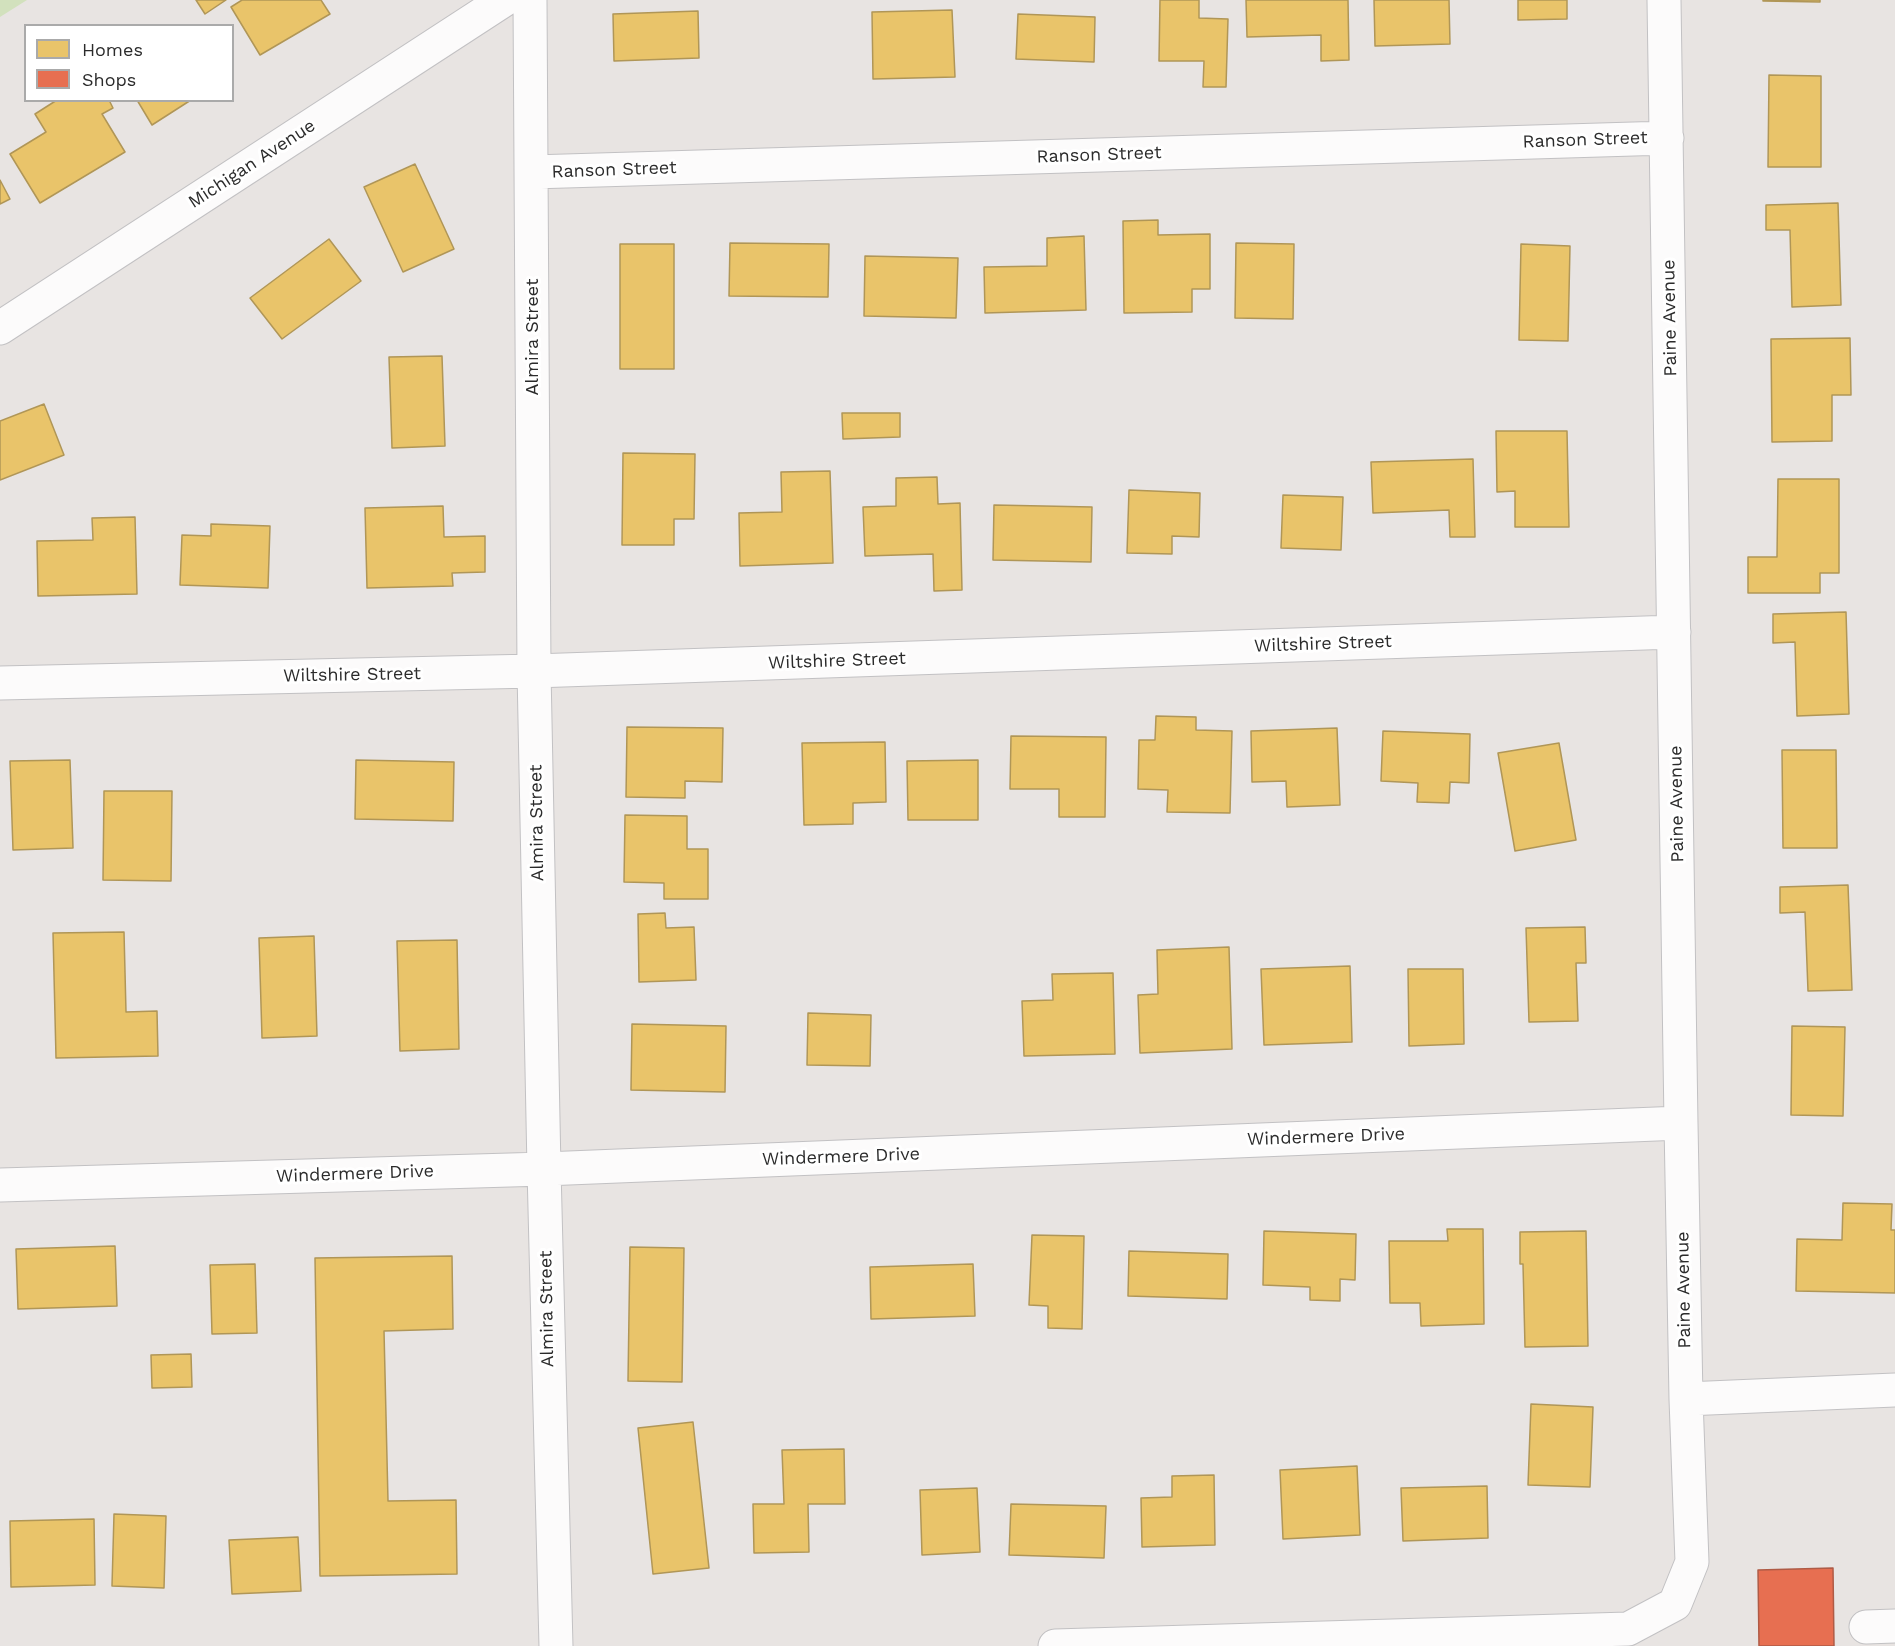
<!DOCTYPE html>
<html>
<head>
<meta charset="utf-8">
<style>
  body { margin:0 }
  #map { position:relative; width:1895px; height:1646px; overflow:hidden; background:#e8e4e2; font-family:"Work Sans",sans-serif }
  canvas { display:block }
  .legend { position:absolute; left:24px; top:24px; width:210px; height:78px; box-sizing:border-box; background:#fff; border:2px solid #aaa; margin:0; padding:8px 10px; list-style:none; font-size:18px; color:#2b2b2b }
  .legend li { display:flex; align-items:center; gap:12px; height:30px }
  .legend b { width:30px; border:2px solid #aaa }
</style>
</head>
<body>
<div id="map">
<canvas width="1895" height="1646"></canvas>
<ul class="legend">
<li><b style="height:16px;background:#e9c46a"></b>Homes</li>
<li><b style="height:16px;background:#e76f51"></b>Shops</li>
</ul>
</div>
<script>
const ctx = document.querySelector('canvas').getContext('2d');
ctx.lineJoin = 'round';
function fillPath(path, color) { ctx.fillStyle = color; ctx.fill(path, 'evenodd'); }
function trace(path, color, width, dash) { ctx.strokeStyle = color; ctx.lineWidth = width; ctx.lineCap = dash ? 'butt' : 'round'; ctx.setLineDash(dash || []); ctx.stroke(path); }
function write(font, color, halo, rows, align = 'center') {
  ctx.font = font + ' "Work Sans",sans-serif'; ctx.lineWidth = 6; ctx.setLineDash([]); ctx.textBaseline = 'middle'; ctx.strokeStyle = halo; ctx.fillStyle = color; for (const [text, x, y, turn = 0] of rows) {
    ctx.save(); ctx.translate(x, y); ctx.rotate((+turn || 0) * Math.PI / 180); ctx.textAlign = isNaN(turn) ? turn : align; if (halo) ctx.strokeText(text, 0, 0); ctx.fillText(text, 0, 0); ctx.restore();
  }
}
fillPath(new Path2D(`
  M0,0H27L0,17Z`), '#d2e1bd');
const homes = new Path2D(`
  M196,0H226L205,14Z
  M242,0H321L330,14L260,55L231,7Z
  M1160,0H1199V18L1228,19L1226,87H1203L1204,61H1159Z
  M1246,0H1348L1349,60L1321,61V35L1247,37Z
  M1374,0H1449L1450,44L1375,46Z
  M1518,0H1567V19L1518,20Z
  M1763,0H1820V2L1763,1Z
  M952,10L955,77L873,79L872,12Z
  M698,11L699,58L614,61L613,14Z
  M1018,14L1095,17L1094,62L1016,59Z
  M1769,75L1821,76V167H1768Z
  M57,100H109L113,108L102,114L125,152L40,203L10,154L46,132L35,114Z
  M137,100H191L152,125Z
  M415,164L454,249L403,272L364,187Z
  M0,180L10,199L0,204Z
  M1838,203L1841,305L1792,307L1790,230H1766V205Z
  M1158,220V235L1210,234V289H1192V312L1124,313L1123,221Z
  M1084,236L1086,310L985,313L984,267L1047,266V238Z
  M329,239L361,281L282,339L250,298Z
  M730,243L829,244L828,297L729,296Z
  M1236,243L1294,244L1293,319L1235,318Z
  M620,244H674V369H620Z
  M1521,244L1570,246L1568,341L1519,340Z
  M865,256L958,258L956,318L864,316Z
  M1850,338L1851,395H1832V441L1772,442L1771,339Z
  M442,356L445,446L392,448L389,357Z
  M44,404L64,455L0,480V421Z
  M842,413H900V437L843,439Z
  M1496,431H1567L1569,527H1515V491L1497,492Z
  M623,453L695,454L694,519H674V545H622Z
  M1473,459L1475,537H1450L1449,510L1373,513L1371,462Z
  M830,471L833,563L740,566L739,513L782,512L781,472Z
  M937,477L938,504L960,503L962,590L934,591L933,554L865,556L863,507L896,506V478Z
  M1778,479H1839V573H1820V593H1748V557H1777Z
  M1129,490L1200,493L1199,537L1172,536V554L1127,553Z
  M1283,495L1343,497L1341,550L1281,548Z
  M994,505L1092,507L1091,562L993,560Z
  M443,506L444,537L485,536V572L452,573L453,586L367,588L365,508Z
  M135,517L137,594L38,596L37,541L93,540L92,518Z
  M211,524L270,526L268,588L180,585L182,535L211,536Z
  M1846,612L1849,714L1797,716L1795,642L1773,643V614Z
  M1156,716L1196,717V730L1232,731L1230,813L1167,812L1168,790L1138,789L1139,740H1155Z
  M627,727L723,728L722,782L685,781V798L626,797Z
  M1337,728L1340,805L1287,807L1286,781L1252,782L1251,731Z
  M1383,731L1470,734L1469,783L1450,782L1449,803L1417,802L1418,783L1381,781Z
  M1011,736L1106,737L1105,817H1059V789H1010Z
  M885,742L886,802L853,803V824L804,825L802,743Z
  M1559,743L1576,840L1515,851L1498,753Z
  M1782,750H1836L1837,848H1783Z
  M70,760L73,848L13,850L10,761Z
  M356,760L454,762L453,821L355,819Z
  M978,760V820H908L907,761Z
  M104,791H172L171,881L103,880Z
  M625,815L687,816V849H708V899H664V883L624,882Z
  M1848,885L1852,990L1808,991L1805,912L1780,913V887Z
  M665,913L666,928L694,927L696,980L639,982L638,914Z
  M1585,927L1586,963H1576L1578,1021L1529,1022L1526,928Z
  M124,932L126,1012L157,1011L158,1056L56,1058L53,933Z
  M314,936L317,1036L262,1038L259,938Z
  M457,940L459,1049L400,1051L397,941Z
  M1229,947L1232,1049L1140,1053L1138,995L1158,994L1157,950Z
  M1350,966L1352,1042L1264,1045L1261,969Z
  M1408,969H1463L1464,1044L1409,1046Z
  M1113,973L1115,1054L1024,1056L1022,1001L1053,1000L1052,974Z
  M808,1013L871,1015L870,1066L807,1065Z
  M632,1024L726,1026L725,1092L631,1090Z
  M1792,1026L1845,1027L1843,1116L1791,1115Z
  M1843,1203L1892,1204L1891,1230H1895V1293L1796,1291L1797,1239L1842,1240Z
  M1447,1229H1483L1484,1324L1421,1326L1420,1303H1390L1389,1241H1448Z
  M1264,1231L1356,1234L1355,1280L1340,1279V1301L1310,1300V1287L1263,1285Z
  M1586,1231L1588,1346L1525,1347L1523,1264H1520V1232Z
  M1032,1235L1084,1236L1082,1329L1048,1328V1306L1029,1305Z
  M115,1246L117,1306L18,1309L16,1249Z
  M630,1247L684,1248L682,1382L628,1381Z
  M1129,1251L1228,1254L1227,1299L1128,1296Z
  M452,1256L453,1329L384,1331L388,1501L456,1500L457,1574L320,1576L315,1258Z
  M255,1264L257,1333L212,1334L210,1265Z
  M973,1264L975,1316L871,1319L870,1267Z
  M191,1354L192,1387L152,1388L151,1355Z
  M1531,1404L1593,1407L1590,1487L1528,1485Z
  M693,1422L709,1568L653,1574L638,1428Z
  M844,1449L845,1504H808L809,1552L754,1553L753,1504H784L782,1450Z
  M1357,1466L1360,1535L1283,1539L1280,1470Z
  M1214,1475L1215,1545L1142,1547L1141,1498L1172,1497V1476Z
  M1487,1486L1488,1538L1403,1541L1401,1488Z
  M977,1488L980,1552L922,1555L920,1490Z
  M1011,1504L1106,1506L1104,1558L1009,1555Z
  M114,1514L166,1516L164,1588L112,1586Z
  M94,1519L95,1585L11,1587L10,1521Z
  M298,1537L301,1591L232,1594L229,1540Z`);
fillPath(homes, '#e9c46a');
trace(homes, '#b09657', 1.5);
const shops = new Path2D(`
  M1833,1568L1834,1646H1759L1758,1570Z`);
fillPath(shops, '#e76f51');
trace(shops, '#af5b46', 1.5);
const minor = new Path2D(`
  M530,0L534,671L544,1169L556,1646
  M532,172L1667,138
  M0,328L504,0
  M0,683L534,671L1674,632
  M0,1185L544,1169L1681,1123
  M1686,1399L1895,1390
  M1866,1627L1895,1626
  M1055,1646L1628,1629L1675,1604L1692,1562L1686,1399L1681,1123L1664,0`);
trace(minor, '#c2c1c3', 35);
trace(minor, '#fcfbfb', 33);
write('18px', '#2b2b2b', '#fff', [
  ["Ranson Street",1585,140,-2],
  ["Ranson Street",1099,155,-2],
  ["Michigan Avenue",252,164,-33],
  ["Ranson Street",614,170,-2],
  ["Paine Avenue",1670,318,-91],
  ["Almira Street",533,337,-90],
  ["Wiltshire Street",1323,644,-2],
  ["Wiltshire Street",837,661,-2],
  ["Wiltshire Street",352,675,-1],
  ["Paine Avenue",1677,804,-91],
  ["Almira Street",537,823,-91],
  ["Windermere Drive",1326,1137,-2],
  ["Windermere Drive",841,1157,-2],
  ["Windermere Drive",355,1174,-2],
  ["Paine Avenue",1684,1290,-91],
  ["Almira Street",547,1309,-91]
]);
</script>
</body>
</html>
